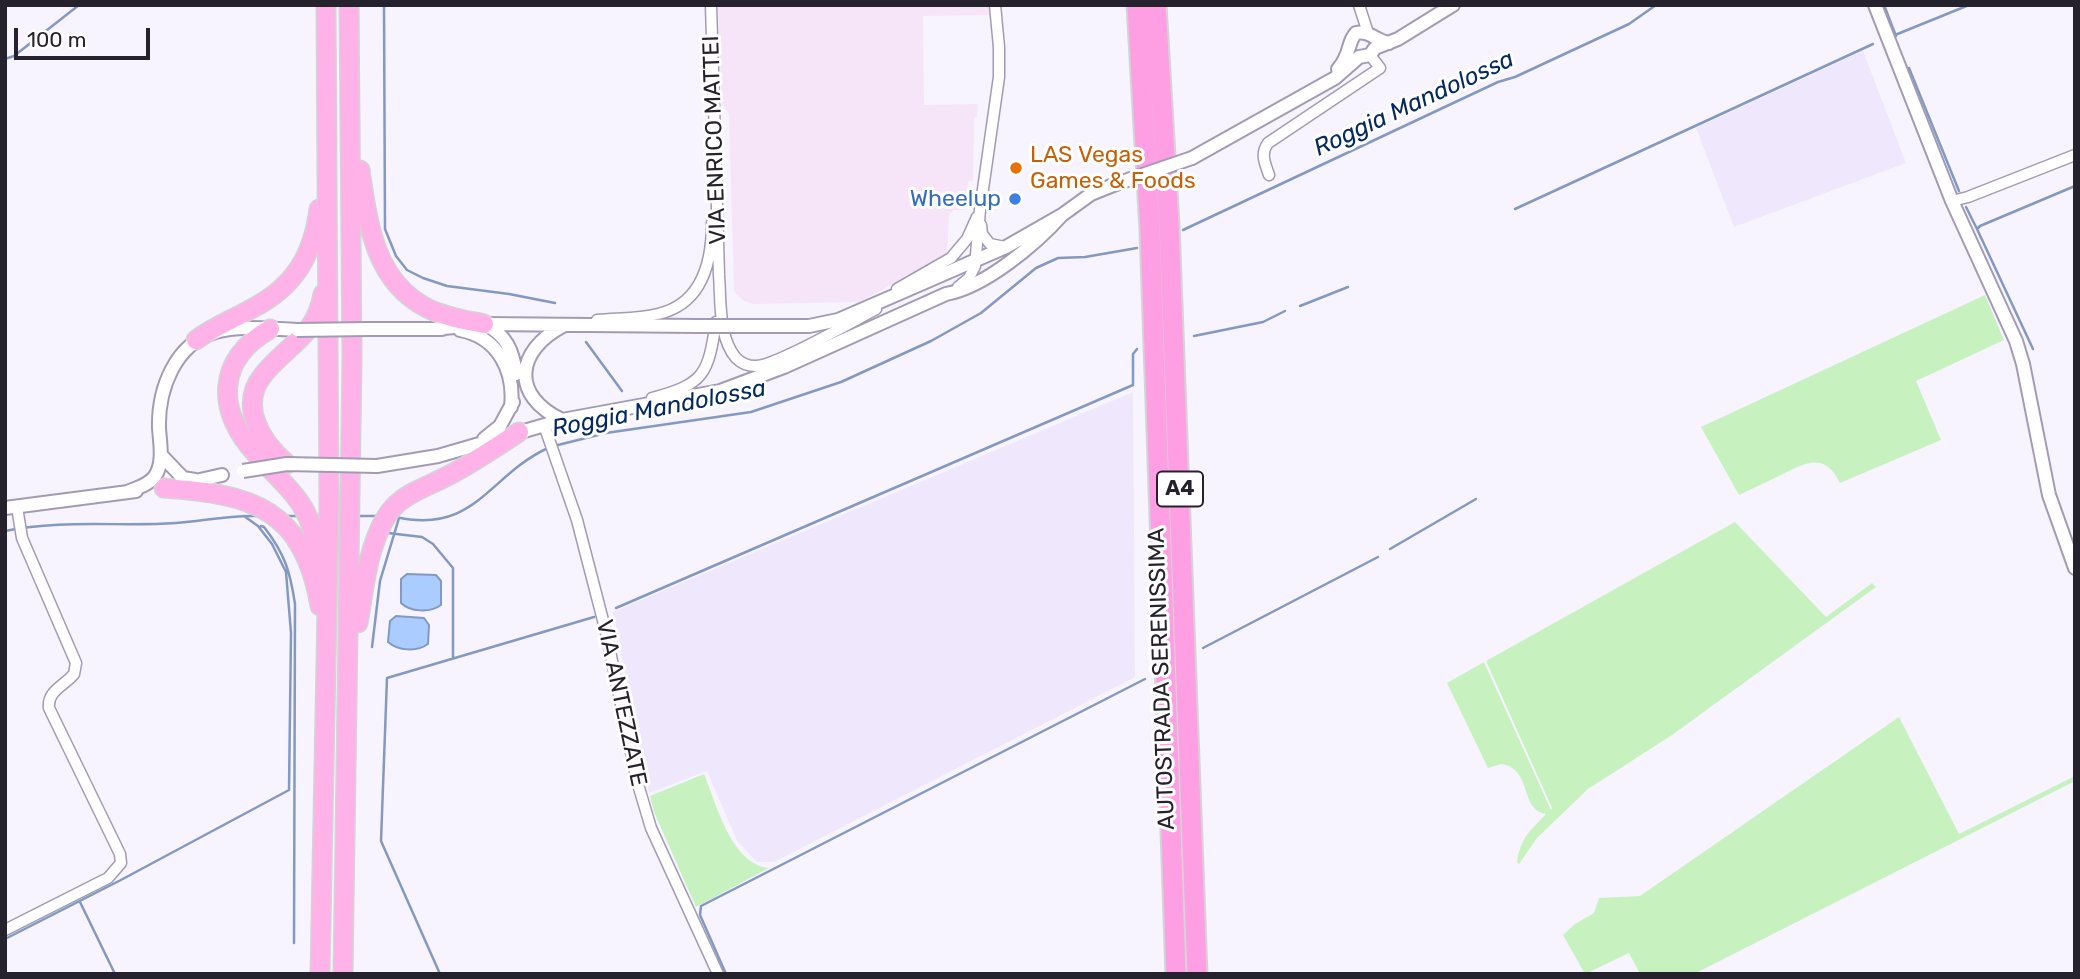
<!DOCTYPE html>
<html>
<head>
<meta charset="utf-8">
<style>
  body { margin:0 }
  #map { position:relative; width:2080px; height:979px; overflow:hidden; background:#f7f3ff; font-family:Rubik,sans-serif }
  canvas { display:block }
  .frame { position:absolute; inset:0; border:7px solid #26222d; pointer-events:none }
  .scale { position:absolute; left:14px; top:28px; width:136px; height:32px; box-sizing:border-box; border:4px solid #26222d; border-top:0; padding-left:9px; font-size:21px; line-height:24px; white-space:nowrap; color:#26222d; -webkit-text-stroke:5px #fff; paint-order:stroke }
</style>
</head>
<body>
<div id="map">
<canvas width="2080" height="979"></canvas>
<div class="frame"></div>
<div class="scale">100 m</div>
</div>
<script>
const ctx = document.querySelector('canvas').getContext('2d');
ctx.lineJoin = 'round';
function fillPath(path, color) { ctx.fillStyle = color; ctx.fill(path, 'evenodd'); }
function trace(path, color, width, dash) { ctx.strokeStyle = color; ctx.lineWidth = width; ctx.lineCap = dash ? 'butt' : 'round'; ctx.setLineDash(dash || []); ctx.stroke(path); }
function write(font, color, halo, rows, align = 'center') {
  ctx.font = font + ' Rubik,sans-serif'; ctx.lineWidth = 6; ctx.setLineDash([]); ctx.textBaseline = 'middle'; ctx.strokeStyle = halo; ctx.fillStyle = color; for (const [text, x, y, turn = 0] of rows) {
    ctx.save(); ctx.translate(x, y); ctx.rotate((+turn || 0) * Math.PI / 180); ctx.textAlign = isNaN(turn) ? turn : align; if (halo) ctx.strokeText(text, 0, 0); ctx.fillText(text, 0, 0); ctx.restore();
  }
}
fillPath(new Path2D(`
  M718,5H989L990,15L923,16L924,105L978,104L977,117L974,118L973,181L968,182L967,205L963,210H954L949,215L947,252L942,258L859,302L753,304L744,301L736,294L734,289L729,114L722,104Z`), '#f6e5f8');
fillPath(new Path2D(`
  M1863,51L1906,163L1734,227L1696,128Z
  M1133,392L1135,677L774,862H757L737,841L707,771L649,793L613,612Z`), '#efe8fd');
fillPath(new Path2D(`
  M1985,295L2004,340L1916,381L1941,440L1840,483C1824,451 1805,463 1779,476C1766,482 1752,489 1739,495L1701,427Z
  M1735,522L1826,617L1872,583L1876,587L1672,735L1588,789L1537,838L1519,864L1517,862C1521,837 1530,831 1546,814C1519,809 1533,770 1502,764L1488,768L1447,683L1484,662L1551,810L1552,808L1486,661Z
  M1899,717L1959,834L2075,776V781L1694,974H1640L1629,953L1585,974L1563,935L1575,924L1594,913L1599,898L1640,896Z
  M704,774C717,805 731,864 769,868L696,907L654,812L650,796Z`), '#c7f2c0');
const water = new Path2D(`
  M407,574L436,575L441,581V605C430,613 410,612 401,603V579Z
  M396,616L424,618L429,625L428,644C417,652 398,651 388,642L390,621Z`);
fillPath(water, '#abccfe');
trace(water, '#8399bf', 2);
trace(new Path2D(`
  M384,5L385,229L396,256L407,270L423,278L447,286L509,294L555,303
  M1884,5L1896,36
  M1895,35L1969,5
  M5,59L14,56L79,5
  M1909,68L1959,191
  M1966,207L1977,229
  M1515,209L1873,44
  M1183,230L1498,82L1515,77L1629,24L1656,5
  M1300,306L1348,287
  M1194,336L1263,322L1285,311
  M586,342L622,391
  M2033,349L1977,229L1980,226L2075,186
  M554,446L606,433L751,412L841,382L931,341L981,313L1036,268L1058,258L1085,257L1137,248
  M284,516H298
  M358,516H379
  M396,517C475,535 489,475 548,448
  M261,526L264,527C285,554 290,571 295,604L294,943
  M5,531C62,519 119,527 176,523C203,521 229,515 256,516
  M388,533L422,537L433,544L453,568V657
  M1390,549L1476,499
  M616,608L1133,385V354L1137,349
  M372,647L380,581L399,518
  M1203,648L1378,557
  M80,902L115,974
  M5,939L119,881L289,790L291,633L286,572L272,544L258,526L244,516
  M440,974L381,841L387,678L594,617
  M726,974L700,915L701,906L1145,679`), '#8399bf', 2.5);
const minor = new Path2D(`
  M711,5L719,275C721,300 718,337 736,358C741,363 748,366 755,366C773,367 856,320 876,309
  M1359,5L1368,33
  M1269,175C1265,163 1260,154 1268,143L1380,68L1370,55
  M1952,201L1968,197L2075,155
  M981,225L982,234L990,244L1005,247
  M958,287L969,278L975,266L980,210L999,77V47L995,5
  M897,289L951,258L967,239L977,217
  M597,320C617,318 638,319 658,314C702,304 712,262 712,223
  M652,398C705,384 708,374 716,322
  M544,425L577,520L606,632L637,781L651,828L718,974
  M5,930L108,878L121,863L120,854L49,708C47,691 64,686 74,674L76,663L22,538L17,507`);
const tertiary = new Path2D(`
  M1875,5L1952,201L2016,341L2023,364L2049,495L2075,568
  M1338,69C1351,55 1347,42 1356,33C1369,30 1376,41 1389,43
  M1192,158L1335,78L1359,57L1370,55L1375,48L1398,39L1453,5
  M484,324C506,334 513,351 516,374
  M736,326H809L838,320L1006,247L1062,215L1091,194L1116,184
  M368,329H442
  M434,329L484,324L697,326
  M460,330C498,337 515,371 511,407
  M562,420C511,396 515,351 563,326
  M484,439L500,426L513,402
  M161,455L183,478L195,480
  M377,466L438,456L562,420L720,391L784,367L946,294C985,287 1036,244 1062,215
  M178,485L222,475
  M127,492C137,488 149,485 155,476C164,463 160,443 159,428C158,389 175,344 215,332C241,325 270,329 297,330
  M5,508L136,491`);
const trunk = new Path2D(`
  M360,170C368,223 374,281 427,308C445,317 465,320 484,324
  M270,329C216,360 216,410 256,454C271,472 290,486 302,506C313,524 317,542 319,562
  M196,340C213,327 234,319 253,308C295,286 313,255 319,209
  M287,464C262,443 238,406 263,375C287,345 316,336 323,294
  M164,488C252,494 303,508 320,606
  M358,623C363,597 365,569 374,544C391,492 414,495 455,472C477,460 498,446 519,432
  M320,974L329,507L326,5
  M343,974L352,358L349,5`);
const motorway = new Path2D(`
  M1137,5L1150,230L1176,974
  M1156,5L1169,225L1197,974`);
trace(minor, '#a39bb5', 13);
trace(tertiary, '#a39bb5', 16);
trace(trunk, '#d4d3d5', 21);
trace(motorway, '#d4d3d5', 23);
trace(minor, '#fff', 10);
trace(tertiary, '#fff', 12);
trace(trunk, '#feb2e8', 18);
trace(motorway, '#fe9ee3', 19);
const tertiaryBridge = new Path2D(`
  M1116,184L1192,158
  M697,326H736
  M297,330L368,329
  M243,471L287,464L377,466`);
trace(tertiaryBridge, '#a39bb5', 16, []);
trace(tertiaryBridge, '#fff', 12);
for (const [x, y, r, color] of [
  [1016,168,7,"#e8710a"],
  [1015,199,7,"#3f7fe0"]
]) { const dot = new Path2D(); dot.arc(x, y, r, 0, 2 * Math.PI); ctx.fillStyle = color; ctx.fill(dot); trace(dot, '#fff', 2.5); }
for (const [x, y, w] of [
  [1180,489,46]
]) { const box = new Path2D(); box.roundRect(x - w / 2, y - 17.5, w, 35, 5); ctx.fillStyle = '#fff'; ctx.fill(box); trace(box, '#26222d', 2); }
write('bold 21px', '#26222d', null, [
  ["A4",1180,489]
]);
write('23px', '#26222d', '#fff', [
  ["VIA ENRICO MATTEI",715,140,-92],
  ["AUTOSTRADA SERENISSIMA",1162,679,-92],
  ["VIA ANTEZZATE",621,703,78]
]);
write('23px', '#c56008', '#fff', [
  ["LAS Vegas",1030,155],
  ["Games & Foods",1030,181]
], 'left');
write('23px', '#366cbe', '#fff', [
  ["Wheelup",1001,199]
], 'right');
write('italic 24px', '#04295e', '#fff', [
  ["Roggia Mandolossa",1414,104,-25],
  ["Roggia Mandolossa",659,409,-11]
]);
</script>
</body>
</html>
